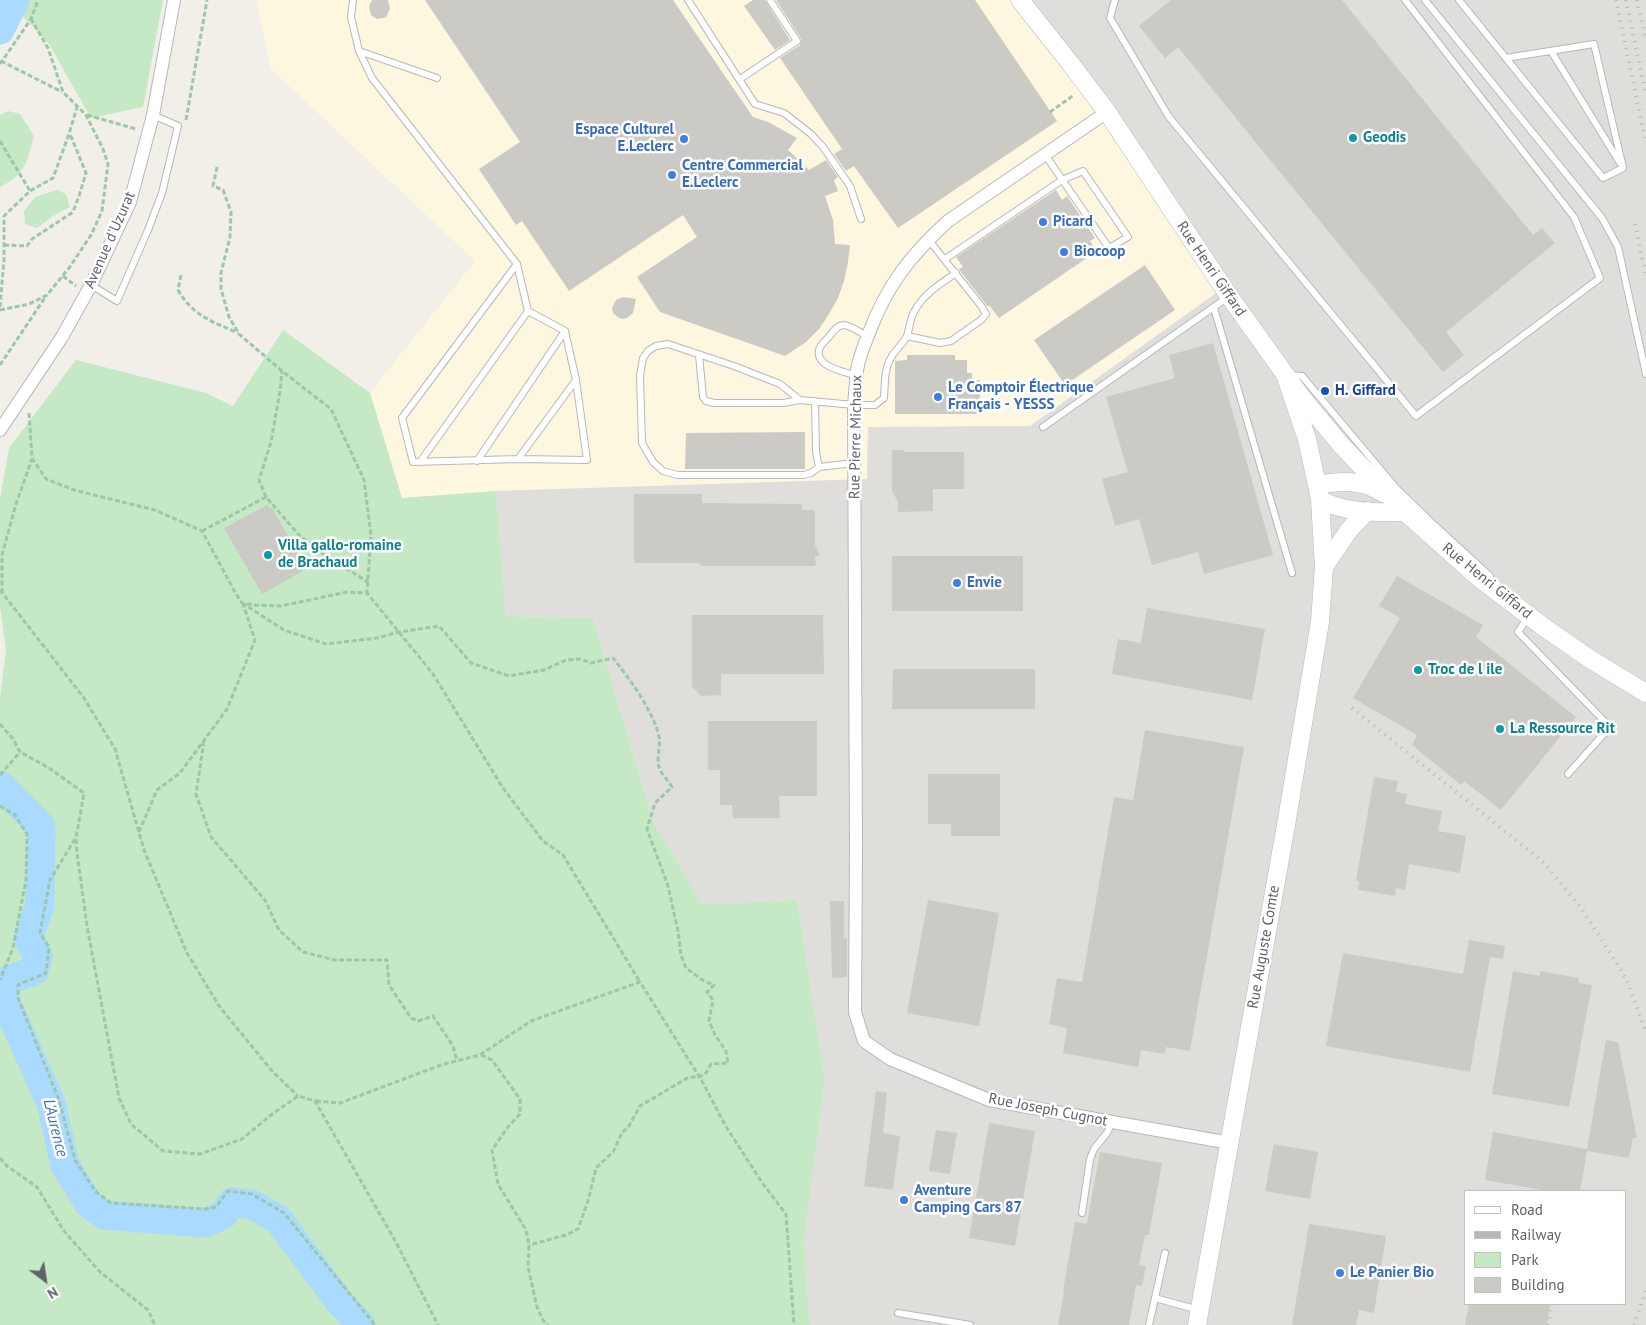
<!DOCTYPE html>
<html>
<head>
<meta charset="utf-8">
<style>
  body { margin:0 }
  #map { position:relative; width:1646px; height:1325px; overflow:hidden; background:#f1efe8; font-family:"PT Sans",sans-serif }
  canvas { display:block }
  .legend { position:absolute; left:1464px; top:1190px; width:162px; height:115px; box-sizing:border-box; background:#fff; border:1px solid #bfc1c3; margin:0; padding:6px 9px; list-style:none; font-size:15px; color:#5f6368 }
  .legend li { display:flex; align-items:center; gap:10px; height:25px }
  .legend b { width:25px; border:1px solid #bfc1c3 }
  .north { position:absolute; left:20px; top:1255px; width:50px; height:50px; -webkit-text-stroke:4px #fff; paint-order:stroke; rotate:149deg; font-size:14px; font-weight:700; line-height:20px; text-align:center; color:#5f6368 }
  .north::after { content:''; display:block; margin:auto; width:18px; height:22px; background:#5f6368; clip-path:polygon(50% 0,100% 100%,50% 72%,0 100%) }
</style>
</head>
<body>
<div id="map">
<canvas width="1646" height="1325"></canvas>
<ul class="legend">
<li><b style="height:6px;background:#fff"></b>Road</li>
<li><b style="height:6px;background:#b6b7b8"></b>Railway</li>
<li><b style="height:14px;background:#c5e8c5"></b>Park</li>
<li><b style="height:14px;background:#cccac5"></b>Building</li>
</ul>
<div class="north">N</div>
</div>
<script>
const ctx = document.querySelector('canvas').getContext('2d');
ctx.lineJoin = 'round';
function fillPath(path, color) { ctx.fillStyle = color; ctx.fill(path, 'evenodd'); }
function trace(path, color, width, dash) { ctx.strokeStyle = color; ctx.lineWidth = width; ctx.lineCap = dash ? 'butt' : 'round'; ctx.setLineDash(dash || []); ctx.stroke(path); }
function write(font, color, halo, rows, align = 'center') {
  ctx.font = font + ' "PT Sans",sans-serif'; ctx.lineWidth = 5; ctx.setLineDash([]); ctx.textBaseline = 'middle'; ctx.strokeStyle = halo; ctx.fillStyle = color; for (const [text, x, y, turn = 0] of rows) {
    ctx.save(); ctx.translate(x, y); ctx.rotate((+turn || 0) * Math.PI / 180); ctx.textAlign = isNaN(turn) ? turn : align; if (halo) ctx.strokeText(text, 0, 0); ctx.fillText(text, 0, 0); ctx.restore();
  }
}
fillPath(new Path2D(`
  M256,0H1027L1226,286L1030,426L868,427L867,479L496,491L402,498L370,393L475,261L271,69Z`), '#fef7e0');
fillPath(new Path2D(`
  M1027,0H1646V1325H810L804,1241L825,1079L797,900L702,904L653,821L593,618L506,616L496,491L867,479L868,427L1030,426L1226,286ZM1465,1191H1625V1304H1465Z`), '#e0deda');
fillPath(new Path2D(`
  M8,0H163L143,107L91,118L49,44Z
  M8,111L20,114L34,136C27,161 26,174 0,187V115Z
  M57,190L66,194L70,207L53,216L37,228L25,224L24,211L35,197Z
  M283,330L370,393L402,498L496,491L506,616L593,618L653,821L702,904L797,900L825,1079L804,1241L810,1325H0V698L6,650L0,607V499L9,448L76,360L206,393L233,406Z`), '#c5e8c5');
trace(new Path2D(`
  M0,30L15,0
  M0,785L41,827L40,905L28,938L38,956L34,971L8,980L4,998L51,1103L65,1165L89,1204L104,1215L205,1223L223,1215L232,1202L251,1204L278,1219L339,1301L361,1325`), '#aadaff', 29);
fillPath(new Path2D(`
  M372,0H388L390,8L387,16L384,18L377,19L371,15L369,6Z
  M425,0H673L753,117L768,122L797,138L788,150L809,170L826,160L838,177L834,180L838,191L825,196L833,220L835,244L850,245L848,262L844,281L838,298L829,314L819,329L806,342L785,356L660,312L637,277L697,237L683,215L569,291L522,221L516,225L479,169L520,142Z
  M753,0H765L790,40L775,50L744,6Z
  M776,0H975L1057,121L898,228L854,166L846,171L834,154L842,149L780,58L800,45L802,40Z
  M1171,0H1342L1533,235L1542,228L1555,243L1446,332L1464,355L1443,372L1178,47L1165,58L1139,26Z
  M1056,190L1062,200L1067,196L1095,238L1090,241L1097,251L999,318L989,305L988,307L961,272L959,269L963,267L956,257Z
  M1145,265L1175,310L1065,385L1034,340Z
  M623,297L636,299L633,313L627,318L623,319L619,318L613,313L612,308L616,300Z
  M1213,343L1273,555L1204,574L1198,552L1152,565L1139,519L1115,526L1102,479L1128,472L1106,397L1175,378L1169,355Z
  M907,355H955V360H967V373H972V380H980V414H895V361L907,360Z
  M805,432V469H685L686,433Z
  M892,450H904V452H964V489H933V511L898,512V502L892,491Z
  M634,494H702V503L802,504V510H815V545L820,555L815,557L816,566H702L699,563H634Z
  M267,505L270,509L272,508L304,564L301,566L303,571L262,594L224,528Z
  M892,556H1023V611H892Z
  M1397,576L1483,625L1476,637L1576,717L1501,810L1464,781L1461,785L1412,745L1417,735L1353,698L1400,618L1379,606Z
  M1147,608L1265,629L1252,700L1112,674L1118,639L1141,643Z
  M692,615H823L824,674H721V695L701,696L692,687Z
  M893,669H1035V709H892Z
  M708,721H817V796H779L780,818H733L732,805H720V770H708Z
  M1145,730L1244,747L1190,1051L1166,1047L1165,1054L1141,1050L1138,1067L1063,1053L1067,1028L1049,1024L1057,978L1082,982L1114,797L1133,800Z
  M928,774H1000V836H951V824H928Z
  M1374,777L1398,781L1396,792L1407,794L1405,804L1442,811L1438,831L1466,836L1460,873L1409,864L1405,890L1396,888L1395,896L1358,890L1359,881H1356Z
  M928,900L999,913L979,1026L907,1013Z
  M830,901H844V938H847V977L832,978Z
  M1469,940L1505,946L1503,959L1490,957L1470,1072L1326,1046L1343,953L1463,974Z
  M1513,971L1540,976V971L1579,978L1578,983L1592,985L1569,1107L1492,1094Z
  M1606,1040L1618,1042L1637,1138H1633L1629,1158L1587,1151L1580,1191H1548L1485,1180L1493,1132L1587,1149Z
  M876,1091L887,1093L883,1133L900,1136L893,1190L864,1186Z
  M989,1123L1035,1131L1015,1246L969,1238Z
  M936,1130L957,1133L950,1174L929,1171Z
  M1274,1144L1318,1152L1310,1199L1265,1191Z
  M1100,1152L1162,1163L1149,1235H1145L1139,1265L1146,1266L1142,1286L1136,1285L1129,1325H1058L1064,1292L1063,1291L1075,1222L1087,1224Z
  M1309,1224L1386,1236L1374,1313L1359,1310L1356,1325H1292Z
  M1469,1304H1550L1547,1325H1465Z`), '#cccac5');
const lane = new Path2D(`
  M353,0L351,17L359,51L372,78L517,264L528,311L565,331L576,380L587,460L518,459L413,462L402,418L517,264
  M688,0L755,104L784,113L811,134L823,147L850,186L861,219
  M1115,0L1110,18L1169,117L1416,416L1600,278L1574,217L1405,0
  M1425,0L1602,218L1618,247L1646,374
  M1459,0L1603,178L1623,168L1594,44L1506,58
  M359,51L437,78
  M1551,51L1620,163
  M740,79L797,41L770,0
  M945,259L1062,180L1083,171L1128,237L1109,248L1046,156
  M91,285L117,301L148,230L162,193L178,126L153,115
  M1214,308L1292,573
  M907,336L940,343L951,341L981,320L986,314L982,307L928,239
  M699,355L703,397L706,401L714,403H783L800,400
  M1290,375L1302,376L1396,488L1431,522L1490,576
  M857,376C846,372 815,367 819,350C820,345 825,341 828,338C832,333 836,326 843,325C850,325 861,333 867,336
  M815,401L816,452L819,467
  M1043,427L1228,297
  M518,459L576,380
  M477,461L565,331
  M420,462L528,311
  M854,463L819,467L811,473L804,475H678L663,471L653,462L642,443L640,376L643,358L648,351L656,346L668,344L734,366L780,384L800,400L854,405H875L884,398C885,384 884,368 892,356C896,350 902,344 906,338C910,331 909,320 914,312C923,294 940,284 956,273
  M1528,617L1518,632L1610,727L1568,774
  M1082,1213L1090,1159L1094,1149L1107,1133L1112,1122
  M1155,1298L1199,1310
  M898,1313L970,1325
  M1149,1325L1165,1253`);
const street = new Path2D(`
  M1107,112L948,221C910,256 887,285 869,333C864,345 859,358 857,370C856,381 855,393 854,405L856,845L855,1012L864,1041L890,1059L989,1100L1230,1143
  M0,430L62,337L91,285L130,202L153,115L174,0`);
const secondary = new Path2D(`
  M1020,0L1070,63L1107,112L1229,296L1302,398L1342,446L1405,512L1478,577L1545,628L1590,659L1646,693
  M1317,485C1340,481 1362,479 1383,493
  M1320,499C1342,513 1380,513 1405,512
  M1324,567L1349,530L1367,511
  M1197,1325L1286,825L1320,622L1324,567L1320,499L1307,439L1285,374`);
trace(lane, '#b5b8bc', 8);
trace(street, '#b5b8bc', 14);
trace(secondary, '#b6babf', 19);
trace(new Path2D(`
  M1,61L62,92
  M0,64L31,19L38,0
  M1050,112L1074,95
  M87,115L136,129
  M186,120L207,0
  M0,141L30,191
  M217,167L213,186L223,190L231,212L230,237L221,273V289L229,317L239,334L282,371L331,409L364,480L371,535L367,593
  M4,245L27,246L32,239L73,212L79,196L86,173L70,134
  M181,275L178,290C193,316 213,322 238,333
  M63,276L76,286
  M0,307L4,259V216L30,191L53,178L69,134L77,107
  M0,310L29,304L47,295L69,268L91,235L102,211L108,164L103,149L86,115L63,92L48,48L31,19
  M0,365L46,296
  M29,413L32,458L46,479L74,490L155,510L202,531L236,594L242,603L255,605L281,606L347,592L367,593L433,674L503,788L543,841L563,855L640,982
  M266,497L259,480L271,442L280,391L282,371
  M202,531L266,497L299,535L325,555L368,582
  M0,590L84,698L115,749L144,850L187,953L219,1006L272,1071L298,1096
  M2,593V555L16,504L32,459
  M242,603L284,630L326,644L377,638L399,632L439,626L471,663L509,676L544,670L566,660L580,659L591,663L613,658C629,678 650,707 658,732C662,744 656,757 659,767C660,772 669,782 672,787L655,803L647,829L668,886L678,931L681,955L686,968L704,981L714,985L707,992L713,1000L709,1021L715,1035L726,1051L728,1063L711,1064L706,1073L699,1077H689L640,1106L629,1126L622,1133L613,1152L596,1168L588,1201L578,1229L566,1235L529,1245
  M0,724L13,739L20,752L49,768L84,793L76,838L77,853L87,926L119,1098L131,1124L163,1151L200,1154L242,1139L271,1115L298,1096L315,1101L397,1244L438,1325
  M204,741L196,794L211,837L265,900L279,930L303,952L335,960H387L389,985L411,1018L418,1021L433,1016L453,1046L457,1061
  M0,775L20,752
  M0,806L15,815L27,834L26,880L13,948L0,980
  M139,832L157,790L180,773L227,709L255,640L243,604
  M75,839L50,880L40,933L49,947L46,973L18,985V998L59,1100L75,1160L96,1192L111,1203L206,1209L216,1207L228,1191L252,1194L284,1213L375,1325
  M481,1055L492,1060L520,1099V1114L508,1127L492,1150L498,1184L526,1230L529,1245L528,1267L537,1307L543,1320L548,1325
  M316,1101L340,1103L441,1065L480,1055L531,1021L640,982L702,1081L725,1125L763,1184L786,1214L794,1325
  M0,1158L7,1166L37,1187L64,1231L100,1272L148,1310L155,1325`), '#9cc7a9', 3, [5, 2.5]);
trace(lane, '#fff', 6);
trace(street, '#fff', 12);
trace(secondary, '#fff', 18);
trace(new Path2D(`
  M1616,0L1646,144
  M1626,0L1646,95
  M1637,0L1646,40
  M1635,224L1646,277
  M1352,708L1543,862L1582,909L1626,978L1646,1032
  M1548,1325L1552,1304
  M1634,1325L1646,1290`), '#b6b7b8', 4, [1, 6]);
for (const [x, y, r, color] of [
  [1353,138,5,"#0f9aa8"],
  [684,139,5,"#3f7fe0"],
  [672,175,5,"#3f7fe0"],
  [1043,222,5,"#3f7fe0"],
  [1064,252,5,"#3f7fe0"],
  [1325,391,5,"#1a4fb4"],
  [938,397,5,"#3f7fe0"],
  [268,555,5,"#0f9aa8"],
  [957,583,5,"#3f7fe0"],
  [1418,670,5,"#0f9aa8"],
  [1500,729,5,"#0f9aa8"],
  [904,1200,5,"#3f7fe0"],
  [1340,1273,5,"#3f7fe0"]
]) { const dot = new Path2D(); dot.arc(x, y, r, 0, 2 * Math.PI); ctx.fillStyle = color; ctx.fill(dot); trace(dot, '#fff', 2); }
write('bold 15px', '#366cbe', '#fff', [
  ["Espace Culturel",674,130,"right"],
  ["E.Leclerc",674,147,"right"],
  ["Centre Commercial",682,166],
  ["E.Leclerc",682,183],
  ["Picard",1053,222],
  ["Biocoop",1074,252],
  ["Le Comptoir Électrique",948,388],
  ["Français - YESSS",948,405],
  ["Envie",967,583],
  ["Aventure",914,1191],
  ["Camping Cars 87",914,1208],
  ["Le Panier Bio",1350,1273]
], 'left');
write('bold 15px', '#0d838f', '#fff', [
  ["Geodis",1363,138],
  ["Villa gallo-romaine",278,546],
  ["de Brachaud",278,563],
  ["Troc de l ile",1428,670],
  ["La Ressource Rit",1510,729]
], 'left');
write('15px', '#5f6368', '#fff', [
  ["Avenue d'Uzurat",110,240,-66],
  ["Rue Henri Giffard",1211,269,56],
  ["Rue Pierre Michaux",856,437,-89],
  ["Rue Henri Giffard",1487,581,39],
  ["Rue Auguste Comte",1264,947,-80],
  ["Rue Joseph Cugnot",1048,1110,11]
]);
write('bold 15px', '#164399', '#fff', [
  ["H. Giffard",1335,391]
], 'left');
write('italic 16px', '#4174aa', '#fff', [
  ["L'Aurence",55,1128,76]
]);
</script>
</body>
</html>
